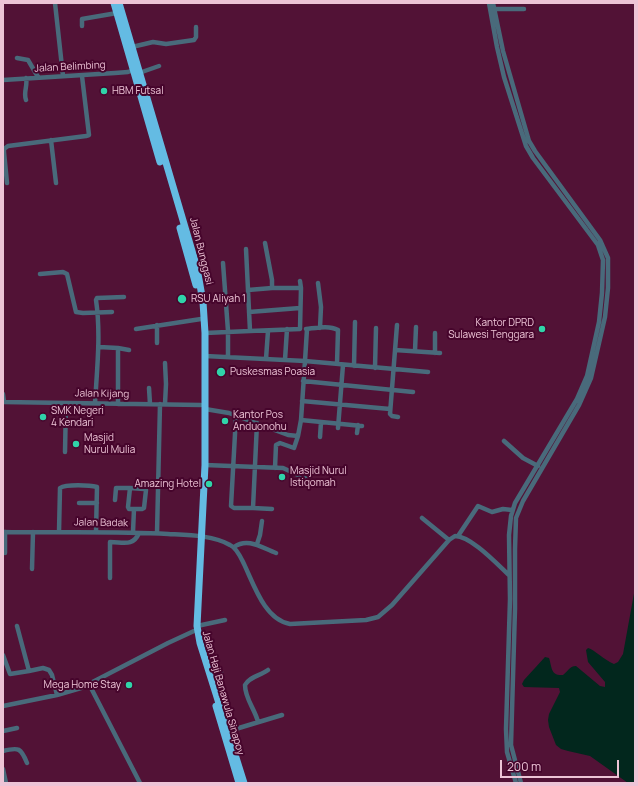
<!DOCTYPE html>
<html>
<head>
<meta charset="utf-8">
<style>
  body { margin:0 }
  #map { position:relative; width:638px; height:786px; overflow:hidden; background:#521236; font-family:Manrope,sans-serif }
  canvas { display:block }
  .frame { position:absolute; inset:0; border:4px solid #edc4d6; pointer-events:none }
  .scale { position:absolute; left:500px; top:760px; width:119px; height:18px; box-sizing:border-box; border:2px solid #edc4d6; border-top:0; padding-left:5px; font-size:12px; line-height:14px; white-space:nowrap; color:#edc4d6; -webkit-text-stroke:3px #46052c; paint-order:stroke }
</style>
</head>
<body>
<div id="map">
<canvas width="638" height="786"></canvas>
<div class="frame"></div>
<div class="scale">200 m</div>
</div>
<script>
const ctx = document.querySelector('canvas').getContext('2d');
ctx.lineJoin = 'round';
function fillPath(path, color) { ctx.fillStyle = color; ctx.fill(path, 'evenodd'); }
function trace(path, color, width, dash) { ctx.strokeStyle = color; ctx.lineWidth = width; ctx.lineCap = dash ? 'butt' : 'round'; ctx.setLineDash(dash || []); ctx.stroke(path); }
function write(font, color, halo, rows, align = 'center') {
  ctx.font = font + ' Manrope,sans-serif'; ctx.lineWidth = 4; ctx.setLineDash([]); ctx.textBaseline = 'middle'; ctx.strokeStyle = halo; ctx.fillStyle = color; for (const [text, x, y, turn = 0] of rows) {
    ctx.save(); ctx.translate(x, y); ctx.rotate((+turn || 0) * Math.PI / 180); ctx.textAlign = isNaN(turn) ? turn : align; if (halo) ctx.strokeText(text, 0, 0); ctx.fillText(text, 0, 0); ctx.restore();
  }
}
fillPath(new Path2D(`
  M635,588V783H628L590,756L568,751L561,749L556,745L549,727L548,720L549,714L560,692L559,688L524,687L522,684L524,680L545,657L549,658C552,666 550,676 563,675C568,671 570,666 576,666L600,686L605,687V682L588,662L586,650L588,648C595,650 604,660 614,664L618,662L623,654Z`), '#02271d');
trace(new Path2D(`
  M55,3L63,76
  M489,3L497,47L504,77L526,146L533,158L598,245L603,260L602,293L599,322L587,376L577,399L515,503L511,516L509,535L510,599L506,729L507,752L516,783
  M493,3L503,51L529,141L535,151L600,240L608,258V288L605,317L591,378L579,405L523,501L516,518L515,549V609L511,745L521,783
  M494,9H524
  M82,26V19L117,13
  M132,47L153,42L166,44L194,40L196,37V27
  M17,58L28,60L38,77
  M139,73L159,66
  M3,80L115,73L128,72L136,69
  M26,100C23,92 28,86 26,78
  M51,140L56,183
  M7,183L4,152V149L8,146L86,136L89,135L82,76
  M223,263L228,331V356
  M40,274L63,272L67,274L76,312L83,313L112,312
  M300,281L301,288
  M318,283L321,307L320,328
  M248,290L272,288V280L265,243
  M249,312L300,308
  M157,325V343
  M397,325L390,414L392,416L398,417
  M136,329L201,319
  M306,329C316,328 329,325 338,330L337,364
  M307,329L305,361L428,372
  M250,331L300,329L301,288H272
  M205,333L250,331L246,249
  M99,347L118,348
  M395,350L440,353
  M415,351L416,327
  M435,353V333
  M205,356L305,361L301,420L298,436L288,435L229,413L205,409
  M266,359L268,331
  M285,360L287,329
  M165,363L166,384L165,404
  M354,366L355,322
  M375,368L376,328
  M303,381L413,392
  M149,388L150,404
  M3,394L4,402
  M302,401L390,409
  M3,402L201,405
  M95,403C97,369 101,334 96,300L97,298L124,297
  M118,404V348L129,350
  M236,416L231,506L234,508H253L257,423
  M301,420L362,426
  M338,428L343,365
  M357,433L358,425
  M320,437L321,422
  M504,441L523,458L538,466
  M65,452L66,403
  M205,465L283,468L311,481
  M275,468L276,445L280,443L294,448L298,436
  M130,488L144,489L146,490L144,508L142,509H134
  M115,500L116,488H130L128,507L129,509H134L133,532
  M79,503H97
  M253,508L272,509
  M422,518L449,540
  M3,532C58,533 113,531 168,534C187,535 213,535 230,545C237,548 241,558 244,564C254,585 265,620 290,624L366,620L378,617L392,605L449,540L455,536C471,536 497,564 509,575
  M5,532V553
  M59,532L60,488C66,484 90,485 97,487L96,532
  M157,533L160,404
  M458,536L478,506L492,512L503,509L512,510
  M257,544L260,535L262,521
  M234,547C248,537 262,548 276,553
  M32,569L33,532
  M110,578V542C123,542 133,547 139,533
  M17,626L29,671L43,668L49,670L52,675L57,695
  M197,626L225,620
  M3,655L10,674L29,671
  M89,684L140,783
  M214,684L221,680V672
  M3,706L57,695L81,688L168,643L194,631
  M258,722C255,709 245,699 245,685C250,676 260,676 268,670
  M3,731L17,728
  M229,731L282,715
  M3,751C19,747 21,748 27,763
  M3,769L6,783`), '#496a7b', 4.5);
trace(new Path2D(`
  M114,3L160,162
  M119,3L197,268L203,302L205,333V465L197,626L200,643L244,783
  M180,228L196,285
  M216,706L239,783`), '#64bbe3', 7);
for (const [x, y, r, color] of [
  [104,91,4,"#30d4a9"],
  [182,299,5,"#30d4a9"],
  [542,329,4,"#30d4a9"],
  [221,372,5,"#30d4a9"],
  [43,417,4,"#30d4a9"],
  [225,421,4,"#30d4a9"],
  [76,444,4,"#30d4a9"],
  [282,477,4,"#30d4a9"],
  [209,484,4,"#30d4a9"],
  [129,685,4,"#30d4a9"]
]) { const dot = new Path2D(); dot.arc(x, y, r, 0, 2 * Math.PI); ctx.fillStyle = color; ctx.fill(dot); trace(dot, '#46052c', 1.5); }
write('10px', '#edc4d6', '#46052c', [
  ["Jalan Belimbing",70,67,-3],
  ["Jalan Bunggasi",201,251,76],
  ["Jalan Kijang",102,394,1],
  ["Jalan Badak",101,523,1],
  ["Jalan Haji Banawula Sinapoy",223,693,74]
]);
write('10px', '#edc4d6', '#46052c', [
  ["HBM Futsal",112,91],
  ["RSU Aliyah 1",191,299],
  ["Kantor DPRD",534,323,"right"],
  ["Sulawesi Tenggara",534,335,"right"],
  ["Puskesmas Poasia",230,372],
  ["SMK Negeri",51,411],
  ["4 Kendari",51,423],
  ["Kantor Pos",233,415],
  ["Anduonohu",233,427],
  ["Masjid",84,438],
  ["Nurul Mulia",84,450],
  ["Masjid Nurul",290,471],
  ["Istiqomah",290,483],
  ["Amazing Hotel",201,484,"right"],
  ["Mega Home Stay",121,685,"right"]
], 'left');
</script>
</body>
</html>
